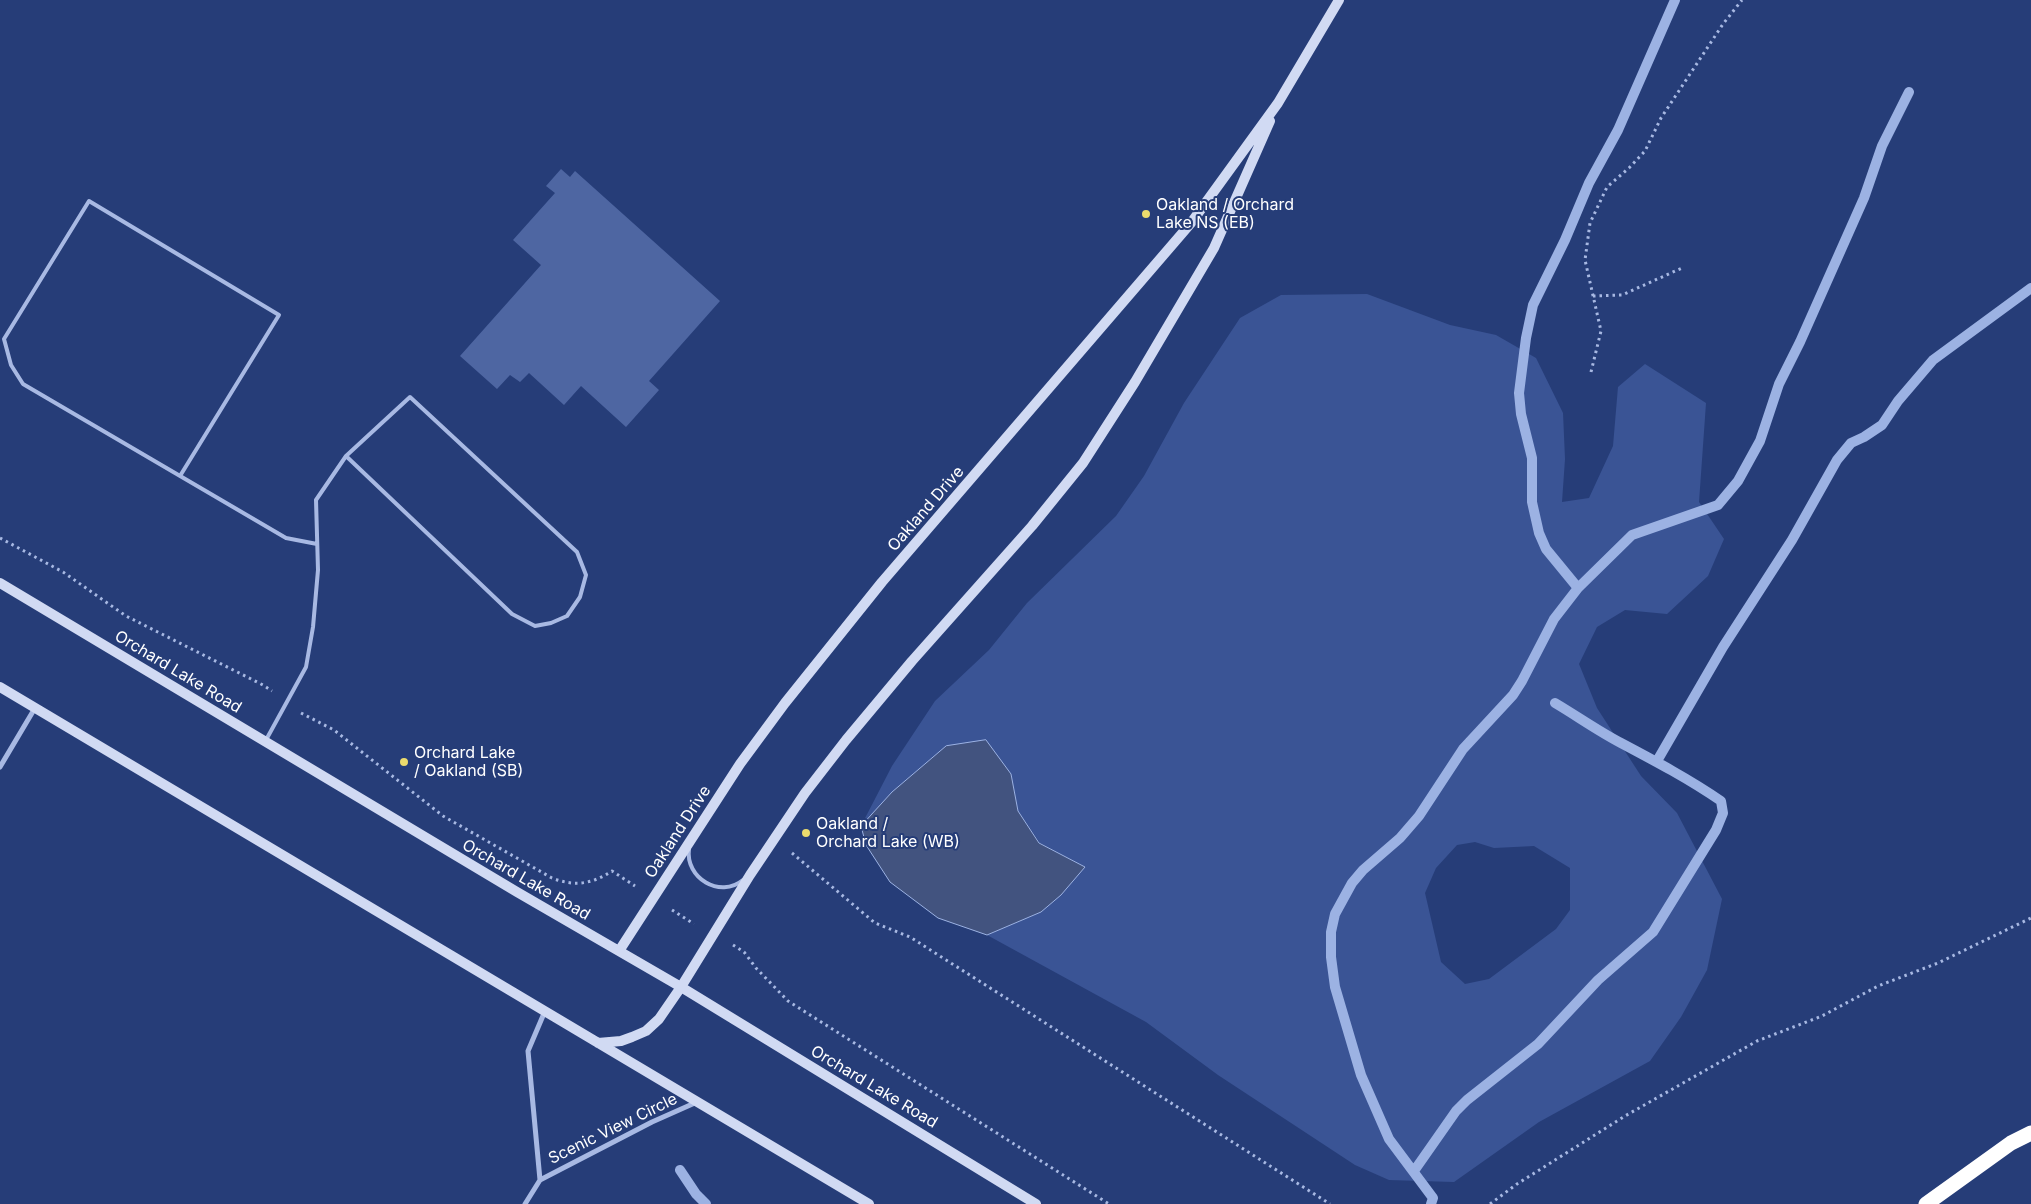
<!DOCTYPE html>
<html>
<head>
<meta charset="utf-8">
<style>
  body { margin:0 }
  canvas { display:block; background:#263d78 }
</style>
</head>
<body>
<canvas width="2031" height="1204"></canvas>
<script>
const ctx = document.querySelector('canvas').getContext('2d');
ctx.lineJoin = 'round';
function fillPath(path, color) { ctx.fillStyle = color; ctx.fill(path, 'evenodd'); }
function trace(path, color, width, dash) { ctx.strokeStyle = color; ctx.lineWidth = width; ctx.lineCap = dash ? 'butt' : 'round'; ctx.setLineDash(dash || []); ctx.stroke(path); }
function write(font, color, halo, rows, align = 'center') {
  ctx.font = font + ' Inter,sans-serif'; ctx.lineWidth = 4; ctx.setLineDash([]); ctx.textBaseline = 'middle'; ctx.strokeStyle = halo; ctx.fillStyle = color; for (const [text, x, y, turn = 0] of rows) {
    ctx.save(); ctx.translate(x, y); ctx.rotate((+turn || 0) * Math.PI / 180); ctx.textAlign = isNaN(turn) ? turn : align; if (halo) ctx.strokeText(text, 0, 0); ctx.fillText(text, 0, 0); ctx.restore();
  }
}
fillPath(new Path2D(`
  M1367,294L1450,325L1496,335L1536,358L1563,413L1565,459L1562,502L1589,498L1613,446L1618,387L1645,364L1706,403L1699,502L1724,539L1708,576L1667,614L1625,610L1597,627L1579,664L1597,708L1641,776L1677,813L1722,899L1707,970L1681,1017L1650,1061L1539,1122L1454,1182L1389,1180L1355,1165L1218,1075L1146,1022L987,935L1041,912L1085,867L1040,843L1018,811L1011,774L946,746L892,792L861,826L892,766L935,701L989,650L1027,603L1116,516L1144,476L1184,403L1240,318L1281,295ZM1475,842L1494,848L1534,846L1570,868V910L1556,929L1489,979L1465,984L1441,962L1425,893L1436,868L1457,845Z`), '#3a5495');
const water = new Path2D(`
  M986,740L1011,774L1018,811L1039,843L1085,867L1061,895L1041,912L987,935L938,918L890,882L866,845L861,826L892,792L946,746Z`);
fillPath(water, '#42537f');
trace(water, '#9cb2e3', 1);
trace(new Path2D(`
  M1578,588L1546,549L1539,533L1532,502V458L1521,414L1519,393L1526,338L1533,305L1565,240L1589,183L1618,130L1675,0
  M1657,761L1723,647L1792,540L1837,460L1851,443L1864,437L1882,425L1898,401L1933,360L2031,288
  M680,1170L696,1194L706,1204
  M1414,1171L1456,1111L1467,1100L1538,1044L1598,980L1653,932L1716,830L1723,813L1721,801C1689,779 1655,761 1621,743C1598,731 1577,716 1555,703
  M1431,1204L1433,1198L1389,1139L1361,1075L1335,987L1331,957V932L1335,914L1352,883L1363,870L1400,838L1419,816L1463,749L1513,695L1522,681L1554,619L1578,588L1632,535L1718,505L1738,481L1760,441L1779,384L1800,342L1864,198L1882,146L1909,92`), '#9cb2e3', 10);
fillPath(new Path2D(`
  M561,169L570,177L575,171L720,301L649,381L659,390L626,427L581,386L564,405L529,373L520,382L510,375L497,389L460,356L541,265L513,240L555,193L546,186Z`), '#4e66a2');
trace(new Path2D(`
  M1593,296L1622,295L1682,268
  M1591,372L1601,331L1585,260L1590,223L1607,187L1629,168L1645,151L1661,118L1723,24L1742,0
  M0,538L63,572L126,616L263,685L272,691
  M301,713L334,730L443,816L552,878C575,887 592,884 612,871L635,886
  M792,853L875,923L910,937L1330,1204
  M672,910L694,924
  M733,945L744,952L756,968L788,1001L1109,1204
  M1490,1204L1517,1184L1625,1116L1757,1041L1822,1016L1878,986L1938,963L2031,918`), '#a8b9e3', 3, [2.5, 4]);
trace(new Path2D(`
  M180,476L279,315L89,201L4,339L11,365L23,384L286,538L317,544
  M266,740L306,667L313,627L318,570L316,500L346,456L410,397L577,552L586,575L580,597L567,616L551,623L535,626L512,614L346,456
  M689,849C685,878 720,899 743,880`), '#a8b9e3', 4);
trace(new Path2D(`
  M0,767L35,708
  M540,1180L528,1051L545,1011
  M525,1204L540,1180L652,1122L697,1102`), '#a8b9e3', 5);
trace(new Path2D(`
  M0,583L517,892L681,987L1036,1204
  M0,687L869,1204
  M619,951L740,764L785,703L882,582L1191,223L1278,103L1339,0
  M598,1043L621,1041L632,1037L646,1031L659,1019L681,987L750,875L805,793L846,740L912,661L1032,526L1083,463L1135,382L1214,248L1270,121`), '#d1daf3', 10);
trace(new Path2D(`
  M1926,1204L2011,1143L2031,1133`), '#fff', 15);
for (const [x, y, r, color] of [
  [1146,214,5,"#ebdb6d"],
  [404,762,5,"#ebdb6d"],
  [806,833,5,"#ebdb6d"]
]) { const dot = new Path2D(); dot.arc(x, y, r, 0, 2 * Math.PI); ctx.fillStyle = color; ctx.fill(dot); trace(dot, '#263d78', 2); }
write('16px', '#fff', '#263d78', [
  ["Oakland / Orchard",1156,205],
  ["Lake NS (EB)",1156,223],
  ["Orchard Lake",414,753],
  ["/ Oakland (SB)",414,771],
  ["Oakland /",816,824],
  ["Orchard Lake (WB)",816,842]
], 'left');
write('16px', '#fff', '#263d78', [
  ["Oakland Drive",926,509,-49],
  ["Orchard Lake Road",178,672,31],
  ["Oakland Drive",678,832,-57],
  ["Orchard Lake Road",526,880,30],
  ["Orchard Lake Road",874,1087,31],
  ["Scenic View Circle",613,1129,-26]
]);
</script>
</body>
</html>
